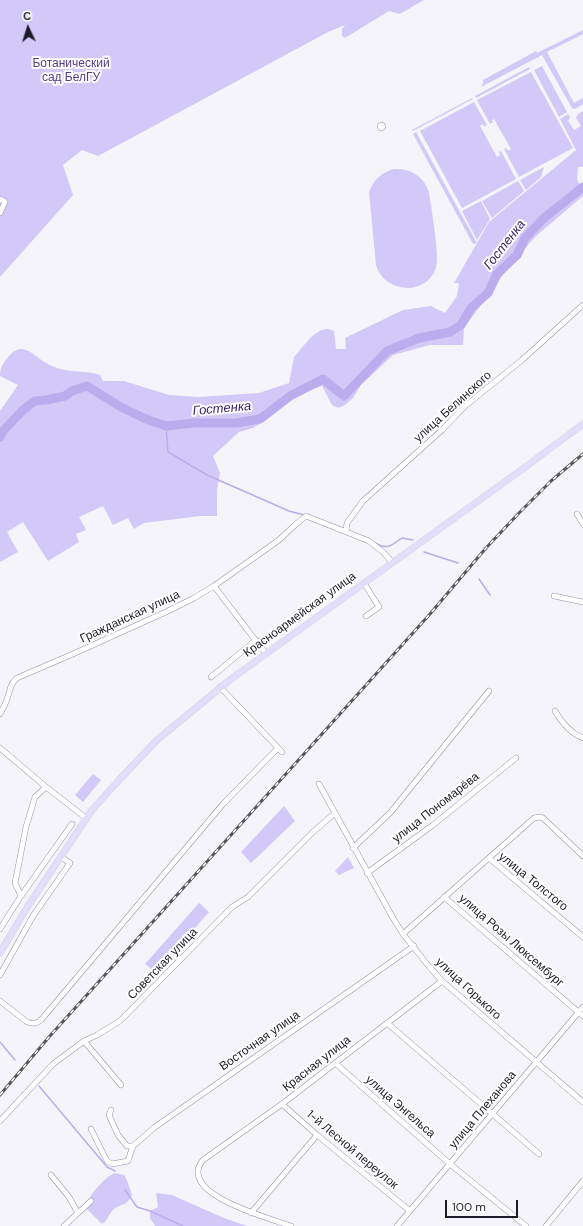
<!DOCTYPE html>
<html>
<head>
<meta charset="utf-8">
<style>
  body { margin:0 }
  #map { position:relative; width:583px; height:1226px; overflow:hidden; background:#f5f4fa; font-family:"DM Sans",sans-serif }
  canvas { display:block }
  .north { position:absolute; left:8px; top:8px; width:40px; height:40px; -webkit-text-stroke:3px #fff; paint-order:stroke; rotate:356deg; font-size:11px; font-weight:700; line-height:16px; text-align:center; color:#1d1b27 }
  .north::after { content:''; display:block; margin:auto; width:14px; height:18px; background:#1d1b27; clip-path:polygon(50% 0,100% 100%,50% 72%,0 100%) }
  .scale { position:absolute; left:445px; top:1200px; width:73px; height:18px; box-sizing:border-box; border:2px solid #1d1b27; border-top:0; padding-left:5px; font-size:12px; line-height:14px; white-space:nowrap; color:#1d1b27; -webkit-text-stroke:3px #fff; paint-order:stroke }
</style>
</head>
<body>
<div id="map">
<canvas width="583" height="1226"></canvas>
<div class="north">С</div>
<div class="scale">100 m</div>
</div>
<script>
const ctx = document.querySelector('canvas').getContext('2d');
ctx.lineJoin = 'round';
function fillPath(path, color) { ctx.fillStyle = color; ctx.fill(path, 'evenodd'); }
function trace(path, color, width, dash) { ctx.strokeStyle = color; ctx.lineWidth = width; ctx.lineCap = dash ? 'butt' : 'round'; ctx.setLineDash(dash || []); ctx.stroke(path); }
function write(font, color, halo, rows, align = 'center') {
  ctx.font = font + ' "DM Sans",sans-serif'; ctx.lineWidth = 4; ctx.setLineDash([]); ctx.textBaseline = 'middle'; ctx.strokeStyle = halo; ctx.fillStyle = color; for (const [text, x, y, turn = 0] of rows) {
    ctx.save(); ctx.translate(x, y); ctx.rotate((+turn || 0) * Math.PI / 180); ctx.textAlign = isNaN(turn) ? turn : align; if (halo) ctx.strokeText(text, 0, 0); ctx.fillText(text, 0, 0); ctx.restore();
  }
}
fillPath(new Path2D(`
  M0,0H424L400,14L389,11L345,38L342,36V29L345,25L328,32L98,156L82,150L63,165L73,195L0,277Z
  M583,30V34L547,52L574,103L583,98V104L575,109L572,108L542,55L481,87L483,83V80L536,51L537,53Z
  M542,66L567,112L559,117L534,70Z
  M529,67L530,69L476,98L475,96Z
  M531,72L573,148L519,177L504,149L506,148L508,151L511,149L494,119L492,120L493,122L490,124L477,100Z
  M472,98L473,99L413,131L412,130Z
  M474,102L487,125L484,127L483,124L480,126L497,157L500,155L499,152L501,151L516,179L462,208L420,131Z
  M583,111V167H578L577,180L583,188V196L536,236L511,264L464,328L463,345H430L393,355L361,385L353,398L345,405L338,408L332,405L322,386L295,396L288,400L279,410L265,421L253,428L239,432L213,456L220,473L217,490V516H200L144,523L134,529L128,518L113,525L103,506L79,517L86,530L76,534L79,542L48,561L23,522L7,532L18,552L0,562V411L18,385L0,376C0,367 3,364 8,357C22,341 30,353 43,361C47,364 52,366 57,368C71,373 86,370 100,375L103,381H124L169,395L198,397L259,393L289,383L294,357L311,337L321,330L328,329L334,331L336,349H346L345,338L403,310L431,306L445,313L457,296L459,283H454L477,243L473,244L413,134L416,132L477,243L489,222L576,150L560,119L568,114L570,117L568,121L574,130L581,126L576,118L578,114Z
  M544,167L541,177L526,190L520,180Z
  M394,169C410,168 424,176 429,192C431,207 440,256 436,268C426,297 384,293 376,265L369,192C374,179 381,173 394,169Z
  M518,181L524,191L492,218L482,201Z
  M481,201L490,219L477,240L462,211Z
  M93,774L101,780L83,802L75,795Z
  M284,806L295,821L251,863L241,852Z
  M348,857L354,868L339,875L335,871Z
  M199,903L209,912L166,961L154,971L145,964Z
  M115,1173L124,1175C128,1181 129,1187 132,1194C127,1208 119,1203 112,1211C108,1216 108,1220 102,1224L87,1209C87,1208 87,1204 87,1203C90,1194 107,1175 115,1173Z
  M156,1193L172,1195L224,1218L247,1226H155L150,1218V1211L158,1207Z`), '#d2c9f8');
trace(new Path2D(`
  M166,426L168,452L207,475L289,511L304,515
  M375,543C388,550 390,546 402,538L413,540
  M424,552L458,563
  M479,579L490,595
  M0,1042L15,1060
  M39,1086L107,1167L115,1171
  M125,1190L137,1207L150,1211L183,1226`), '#bbaded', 1.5);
trace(new Path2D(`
  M0,437L3,431L23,410L35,401L46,400L65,396L72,391L87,386L121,407L146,419L166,426L194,423H236L260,419L290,396L323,379L344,396L387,351L419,338L450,332L461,325L471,308L488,293L497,274L517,255L525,238L544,218L583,187`), '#bbaded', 9);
const minor = new Path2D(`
  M382,125L383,127L381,128L380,126Z
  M0,199L5,202L0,213
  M577,514L583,524
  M346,531L347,523L363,501L442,430L465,406L522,360L583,305
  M364,583L379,607L366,616
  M214,586L266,654
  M554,596L583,602
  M211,677L256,640
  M220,687L282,752
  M555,711C562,723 570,733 583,738
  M0,714C3,708 7,702 8,696C11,687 10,685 17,678L73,654L168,611L194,598L214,586L279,540L295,525L306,516L369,541L383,552L392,562
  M0,748L46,787L86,818
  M319,784L393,918L403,934L427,964L442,981L583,1102
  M353,848L390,813L489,691
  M489,858L583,937
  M367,873L433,825L516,758
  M21,896L72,824
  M444,897L583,1016
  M0,929L21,896L15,883L26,827L35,797L46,787
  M403,934L534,818L539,817L543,818L583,856
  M0,975L33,916L70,863L61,857
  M0,1001L27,1022C33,1024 36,1024 41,1020L223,804L278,748
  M387,1023L539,1154
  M84,1041L121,1085
  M335,1063L450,1164L526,1226
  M282,1104L317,1135L410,1211
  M111,1110L109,1115L118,1135L127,1146H133
  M0,1121L53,1064L84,1041L97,1035L120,1021L232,907L248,897L313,832L335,813
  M91,1129L107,1161L112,1164L128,1161L133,1146L155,1127L414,946
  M51,1175L69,1197L78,1213
  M251,1213L317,1135
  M64,1226L91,1201
  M291,1226C272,1219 175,1194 203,1160L282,1104L442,981
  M397,1226L583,1007
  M546,1226L583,1181`);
const major = new Path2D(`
  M0,953L26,909L92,810L120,779L157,740L231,679L524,468L583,424`);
trace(minor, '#958fae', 6);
trace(major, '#d2d1d4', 7);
trace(minor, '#fff', 5);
trace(major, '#e3ddfc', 6);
const rail = new Path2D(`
  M0,1095L49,1037L430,614L486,548L519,513L551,481L583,454`);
trace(rail, '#575560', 3);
trace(rail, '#fff', 1.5, [4.5]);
write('12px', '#533d88', '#fff', [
  ["Ботанический",71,64],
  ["сад БелГУ",71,78]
]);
write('12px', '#1d1b27', '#fff', [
  ["улица Белинского",453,407,-42],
  ["Красноармейская улица",300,615,-36],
  ["Гражданская улица",130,617,-25],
  ["улица Пономарёва",436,808,-38],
  ["улица Толстого",533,882,39],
  ["улица Розы Люксембург",511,941,41],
  ["Советская улица",163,964,-46],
  ["улица Горького",468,989,43],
  ["Восточная улица",260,1041,-35],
  ["Красная улица",317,1064,-38],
  ["улица Энгельса",400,1107,41],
  ["улица Плеханова",483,1110,-50],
  ["1-й Лесной переулок",352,1150,40]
]);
write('italic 13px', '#3a226b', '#fff', [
  ["Гостенка",505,245,-52],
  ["Гостенка",222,409,-5]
]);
</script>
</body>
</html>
